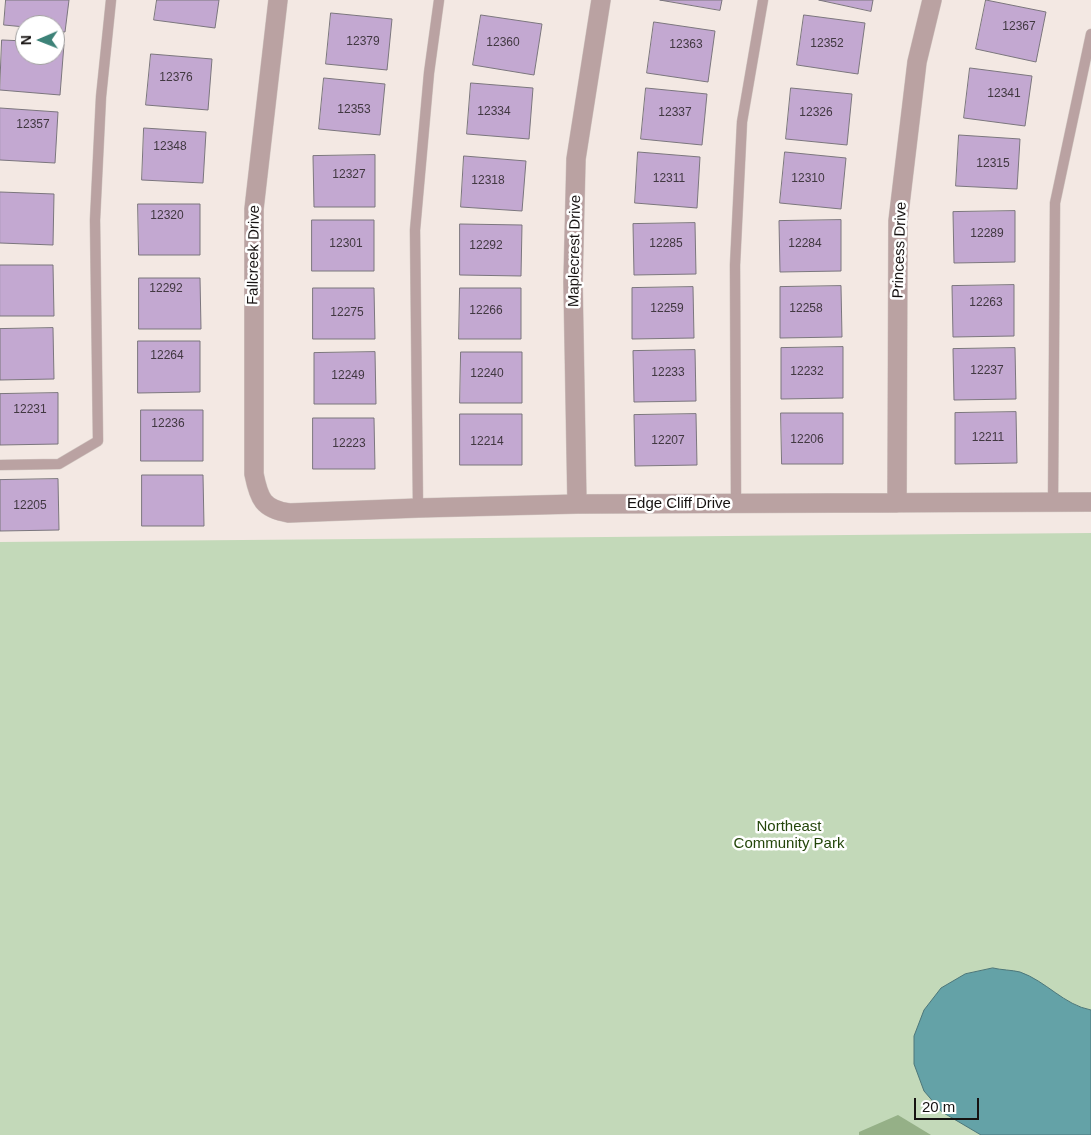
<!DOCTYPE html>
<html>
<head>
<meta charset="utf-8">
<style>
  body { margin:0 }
  #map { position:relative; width:1091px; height:1135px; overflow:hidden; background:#f3e8e3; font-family:Helvetica,sans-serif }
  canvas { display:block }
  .north { position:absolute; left:15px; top:15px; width:50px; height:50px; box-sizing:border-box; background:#fff; border:1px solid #a2a0a0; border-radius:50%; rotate:269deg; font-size:14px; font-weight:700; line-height:20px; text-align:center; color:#161211 }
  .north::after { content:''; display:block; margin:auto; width:18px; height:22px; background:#3d8278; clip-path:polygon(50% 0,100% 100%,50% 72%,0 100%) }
  .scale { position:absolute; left:914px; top:1098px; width:65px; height:22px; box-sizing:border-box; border:2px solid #161211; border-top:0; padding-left:6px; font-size:15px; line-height:18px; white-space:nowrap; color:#161211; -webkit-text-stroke:4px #fff; paint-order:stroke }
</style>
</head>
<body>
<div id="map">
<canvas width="1091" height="1135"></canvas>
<div class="north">N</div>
<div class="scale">20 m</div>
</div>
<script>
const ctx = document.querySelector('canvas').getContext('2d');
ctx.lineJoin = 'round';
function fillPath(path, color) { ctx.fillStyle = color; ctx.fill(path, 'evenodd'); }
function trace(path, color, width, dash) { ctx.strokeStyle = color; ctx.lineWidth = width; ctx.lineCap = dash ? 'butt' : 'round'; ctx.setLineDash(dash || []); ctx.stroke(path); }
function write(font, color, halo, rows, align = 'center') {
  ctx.font = font + ' Helvetica,sans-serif'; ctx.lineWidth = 5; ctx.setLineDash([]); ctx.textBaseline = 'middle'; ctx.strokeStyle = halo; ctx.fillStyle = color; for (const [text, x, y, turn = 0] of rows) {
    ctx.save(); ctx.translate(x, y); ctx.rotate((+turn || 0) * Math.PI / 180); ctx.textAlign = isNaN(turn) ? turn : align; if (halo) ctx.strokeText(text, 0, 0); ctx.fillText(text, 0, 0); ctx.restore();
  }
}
fillPath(new Path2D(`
  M1091,533V1135H0V542Z`), '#c3d9b9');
fillPath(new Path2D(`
  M898,1115L931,1135H859V1132Z`), '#95b087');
const water = new Path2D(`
  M993,968C1001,970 1012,970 1020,972C1046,981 1064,1005 1091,1010V1135H981L942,1112L924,1091L914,1064V1036L924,1010L941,988L965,974Z`);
fillPath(water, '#64a2a7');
trace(water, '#4d777a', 1);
const building = new Path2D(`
  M6,0H69L65,32L55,31V25H25V27L4,25Z
  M157,0H219L215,28L154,20Z
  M660,0H722L720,10Z
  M819,0H873L871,11Z
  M986,0L1046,12L1036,62L976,49Z
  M331,13L392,19L387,70L326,64Z
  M481,15L542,24L534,75L473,65Z
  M804,15L865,23L858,74L797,65Z
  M654,22L715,31L708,82L647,73Z
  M2,40L25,41V55H55V43L64,44L60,95L0,90Z
  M151,54L212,59L208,110L146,105Z
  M970,68L1032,76L1025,126L964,118Z
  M324,78L385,84L380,135L319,129Z
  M471,83L533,88L529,139L467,134Z
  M646,88L707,94L702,145L641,139Z
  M791,88L852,94L847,145L786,139Z
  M0,108L58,112L55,163L0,160Z
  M144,128L206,132L203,183L142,180Z
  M959,135L1020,139L1017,189L956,186Z
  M638,152L700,157L697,208L635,203Z
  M785,152L846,158L841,209L780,203Z
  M375,155V207H314L313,156Z
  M464,156L526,161L522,211L461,207Z
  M0,192L54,194L53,245L0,243Z
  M138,204H200V255H139Z
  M1015,211V262L954,263L953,212Z
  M312,220H374V271H312Z
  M841,220V271L780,272L779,221Z
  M695,223L696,274L634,275L633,224Z
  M460,224L522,225L521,276L460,275Z
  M0,265H53L54,316H0Z
  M139,278H200L201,329H139Z
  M1014,285V336L953,337L952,286Z
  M841,286L842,337L780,338V287Z
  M693,287L694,338L632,339V288Z
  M313,288H374L375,339H313Z
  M460,288H521V339H459Z
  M53,328L54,379L0,380V329Z
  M138,341H200V392L138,393Z
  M843,347V398L781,399V348Z
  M1015,348L1016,399L954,400L953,349Z
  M695,350L696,401L634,402L633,351Z
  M375,352L376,404H314V353Z
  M461,352H522V403H460Z
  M58,393V444L0,445V394Z
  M141,410H203V461H141Z
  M1016,412L1017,463L955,464V413Z
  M781,413H843V464H782Z
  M460,414H522V465H460Z
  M696,414L697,465L635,466L634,415Z
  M313,418H374L375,469H313Z
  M142,475H203L204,526H142Z
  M58,479L59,530L0,531V480Z`);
fillPath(building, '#c3a8d1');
trace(building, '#7b767d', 1);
const service = new Path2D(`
  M0,465L59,464L98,441L95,220L101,97L111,0
  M1053,503L1055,203L1091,34
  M736,504L735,265L742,122L763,0
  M418,508L415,230L429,73L439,0`);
const minor = new Path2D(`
  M278,0L254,209V474C259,499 263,509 289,513L418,508L577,504L1091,502
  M897,503L898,221L917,62L932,0
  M577,504L573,282L576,159L601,0`);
trace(service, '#d0c6c1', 11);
trace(minor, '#d0c6c1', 20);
trace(service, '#baa2a2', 10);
trace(minor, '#baa2a2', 19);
write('12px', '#413841', null, [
  ["12367",1019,27],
  ["12379",363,42],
  ["12360",503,43],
  ["12352",827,44],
  ["12363",686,45],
  ["12376",176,78],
  ["12341",1004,94],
  ["12353",354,110],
  ["12334",494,112],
  ["12337",675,113],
  ["12326",816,113],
  ["12357",33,125],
  ["12348",170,147],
  ["12315",993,164],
  ["12327",349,175],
  ["12311",669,179],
  ["12310",808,179],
  ["12318",488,181],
  ["12320",167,216],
  ["12289",987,234],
  ["12301",346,244],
  ["12285",666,244],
  ["12284",805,244],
  ["12292",486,246],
  ["12292",166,289],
  ["12263",986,303],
  ["12259",667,309],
  ["12258",806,309],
  ["12266",486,311],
  ["12275",347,313],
  ["12264",167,356],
  ["12237",987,371],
  ["12232",807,372],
  ["12233",668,373],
  ["12240",487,374],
  ["12249",348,376],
  ["12231",30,410],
  ["12236",168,424],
  ["12211",988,438],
  ["12206",807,440],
  ["12207",668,441],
  ["12214",487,442],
  ["12223",349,444],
  ["12205",30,506]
]);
write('15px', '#161211', '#fff', [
  ["Princess Drive",900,250,-88],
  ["Maplecrest Drive",575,251,-89],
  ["Fallcreek Drive",254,255,-89],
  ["Edge Cliff Drive",679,504]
]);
write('15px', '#23450a', '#fff', [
  ["Northeast",789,827],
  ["Community Park",789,844]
]);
</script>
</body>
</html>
